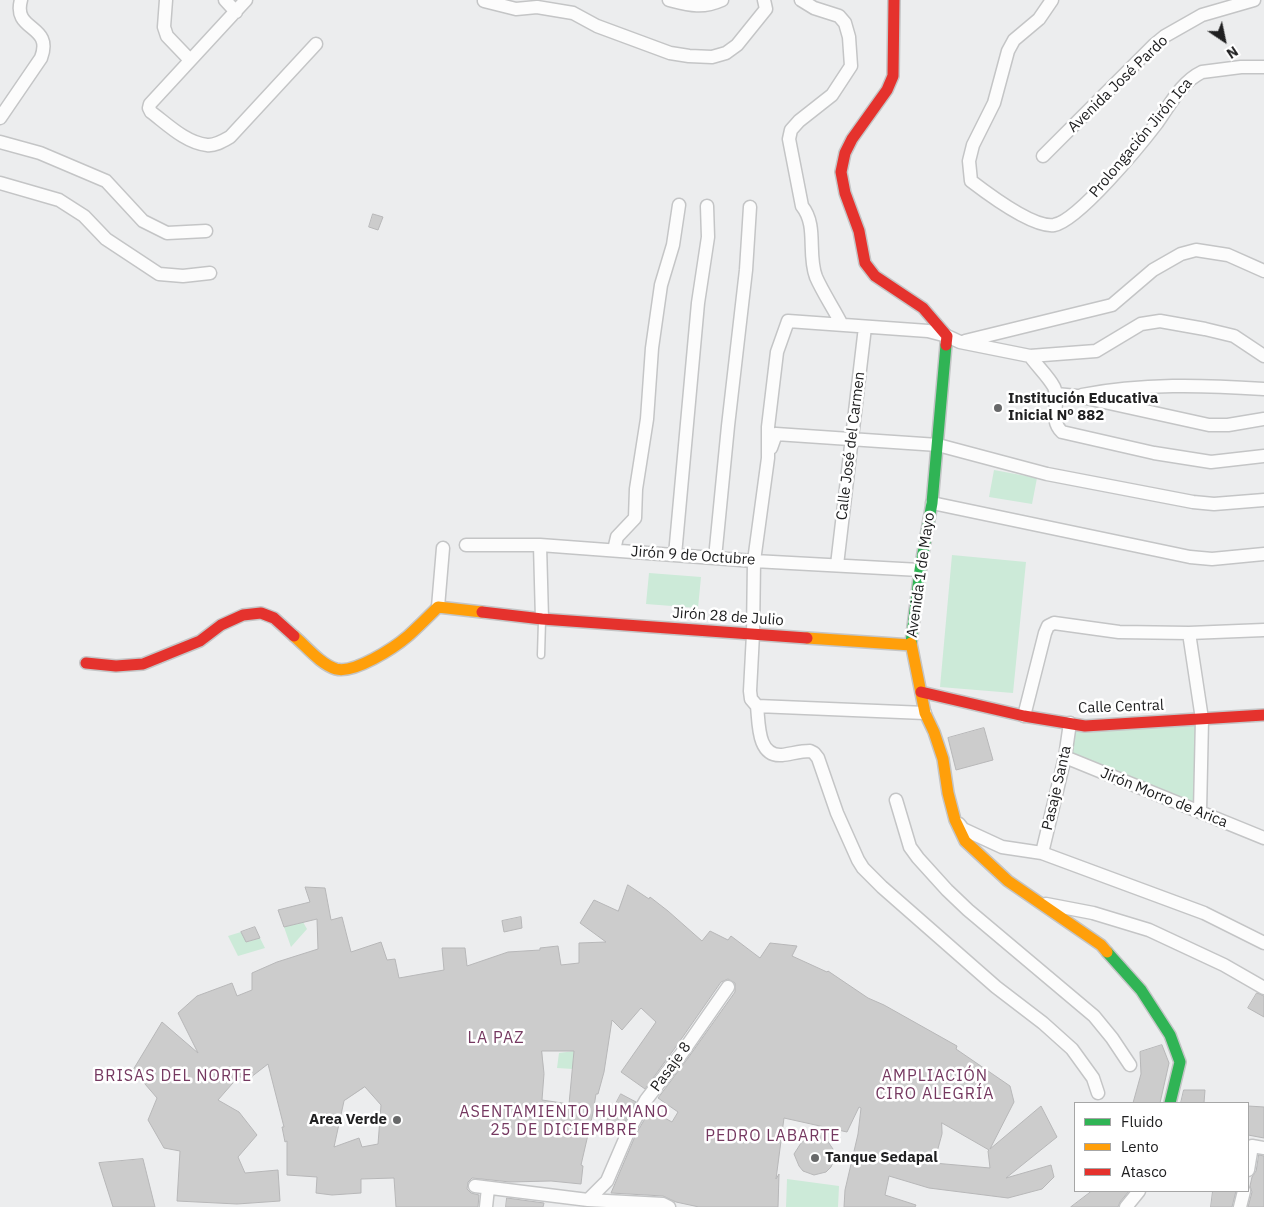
<!DOCTYPE html>
<html>
<head>
<meta charset="utf-8">
<style>
  body { margin:0 }
  #map { position:relative; width:1264px; height:1207px; overflow:hidden; background:#ecedee; font-family:"IBM Plex Sans",sans-serif }
  canvas { display:block }
  .legend { position:absolute; left:1074px; top:1102px; width:175px; height:90px; box-sizing:border-box; background:#fff; border:1px solid #a6a6a6; margin:0; padding:6px 9px; list-style:none; font-size:15px; color:#202021 }
  .legend li { display:flex; align-items:center; gap:10px; height:25px }
  .legend b { width:25px; border:1px solid #a6a6a6 }
  .north { position:absolute; left:1199px; top:15px; width:50px; height:50px; -webkit-text-stroke:4px #fff; paint-order:stroke; rotate:146deg; font-size:14px; font-weight:700; line-height:20px; text-align:center; color:#202021 }
  .north::after { content:''; display:block; margin:auto; width:18px; height:22px; background:#202021; clip-path:polygon(50% 0,100% 100%,50% 72%,0 100%) }
</style>
</head>
<body>
<div id="map">
<canvas width="1264" height="1207"></canvas>
<ul class="legend">
<li><b style="height:6px;background:#30b455"></b>Fluido</li>
<li><b style="height:6px;background:#ff9f0a"></b>Lento</li>
<li><b style="height:6px;background:#e5322d"></b>Atasco</li>
</ul>
<div class="north">N</div>
</div>
<script>
const ctx = document.querySelector('canvas').getContext('2d');
ctx.lineJoin = 'round';
function fillPath(path, color) { ctx.fillStyle = color; ctx.fill(path, 'evenodd'); }
function trace(path, color, width, dash) { ctx.strokeStyle = color; ctx.lineWidth = width; ctx.lineCap = dash ? 'butt' : 'round'; ctx.setLineDash(dash || []); ctx.stroke(path); }
function write(font, color, halo, rows, align = 'center') {
  ctx.font = font + ' "IBM Plex Sans",sans-serif'; ctx.lineWidth = 5; ctx.setLineDash([]); ctx.textBaseline = 'middle'; ctx.strokeStyle = halo; ctx.fillStyle = color; for (const [text, x, y, turn = 0] of rows) {
    ctx.save(); ctx.translate(x, y); ctx.rotate((+turn || 0) * Math.PI / 180); ctx.textAlign = isNaN(turn) ? turn : align; if (halo) ctx.strokeText(text, 0, 0); ctx.fillText(text, 0, 0); ctx.restore();
  }
}
fillPath(new Path2D(`
  M994,470L1037,478L1032,504L989,497Z
  M952,555L1026,562L1013,693L940,687Z
  M649,573L701,577L698,608L646,604Z
  M1196,725V805L1070,754L1075,730Z
  M303,922L307,929L291,947L284,927Z
  M241,932L247,942L260,938L265,948L238,956L228,936Z
  M574,1051L573,1069L557,1068L559,1053Z
  M787,1179L839,1186L838,1207H786Z`), '#ccead8');
const building = new Path2D(`
  M373,214L383,217L378,230L369,227Z
  M984,728L993,760L956,770L948,738Z
  M628,885L649,899L650,897L668,911L702,941L710,931L728,940L731,936L760,958L770,943L797,946L792,956L827,972L828,971L868,998L884,1005L957,1046L956,1049L1010,1086L1014,1102L990,1149L1041,1106L1057,1137L1006,1178L1051,1165L1054,1177L1042,1189L1008,1198L929,1188L889,1176L885,1195L916,1205L915,1207H844L845,1190L858,1134L861,1108L859,1107L847,1132L784,1118L776,1179L779,1174L778,1207H699L676,1202L663,1196L611,1193L636,1134L650,1110L672,1122L678,1112L658,1098L688,1058L735,992V983L728,979L721,982L675,1048L645,1089L621,1072L656,1022L641,1008L622,1030L612,1020L604,1072L598,1094H596L593,1113L581,1165L583,1166L581,1184L551,1181L510,1182L472,1178L468,1182L467,1189L471,1193L479,1195L478,1207H396L394,1178L361,1179V1193L332,1195L316,1193L317,1177L287,1175V1141L285,1142L282,1127H284L268,1064L246,1081L239,1076L218,1100L239,1112L257,1135L238,1157L245,1173L278,1170L280,1201L237,1204L177,1201L180,1151L164,1148L148,1120L157,1098L133,1070L162,1022L198,1053L178,1013L197,996L232,983L237,996L252,990V973L277,962L318,949L317,919L284,927L278,910L310,902L305,887L325,888L331,920L342,917L351,952L381,942L387,960L395,959L399,978L444,970L442,948H465L467,966L508,952L540,950V948L558,946L561,965L579,963V943L606,942L580,923L594,900L618,911ZM542,1051H574L569,1104L542,1100L544,1074ZM365,1087L381,1105L378,1144L362,1147L359,1138L334,1147L344,1101ZM942,1123L989,1150L988,1151L990,1168L934,1163L942,1134Z
  M521,917L522,928L504,932L502,921Z
  M255,927L260,938L246,942L241,932Z
  M1257,993L1264,996V1017L1248,1008Z
  M1162,1045L1169,1063L1160,1103H1133L1141,1074L1140,1052Z
  M1184,1090H1205L1204,1103H1181Z
  M621,1094L636,1102L619,1132L607,1134L603,1131V1128Z
  M1248,1106L1264,1107V1138L1248,1135Z
  M820,1130L833,1149L835,1158L831,1167L826,1172L814,1175L803,1171L799,1166L794,1154L801,1143Z
  M1259,1155L1264,1156V1207H1248L1252,1192L1250,1186L1252,1177L1256,1171Z
  M143,1159L155,1207H113L99,1163Z
  M1092,1191H1129L1120,1202L1118,1207H1071Z
  M1213,1191H1236L1232,1207H1211Z
  M507,1198L544,1203L543,1207H506Z`);
fillPath(building, '#ccc');
trace(building, '#b7b7b8', 1);
const lane = new Path2D(`
  M541,655L542,621`);
const street = new Path2D(`
  M166,0L164,27L167,36L190,60
  M225,0L236,12
  M246,0L150,104L149,108L151,112C167,124 186,143 207,145C215,146 223,141 230,137L316,44
  M669,0C689,5 702,9 722,0
  M801,0L814,8L839,16L845,23L849,37L851,66L832,95L799,121L791,130L789,139L802,206C818,226 807,253 816,277C823,293 834,309 842,325
  M1052,0L1039,19L1014,40L1008,51L994,103L973,145L969,161L971,181C988,194 1033,228 1054,225C1078,221 1141,144 1157,123C1170,105 1181,82 1202,72L1241,67H1264
  M484,1L516,9L537,7L573,13L597,26L670,53L689,56L712,57L726,53L737,45L766,9L764,0
  M0,118L41,58C54,24 12,32 21,0
  M0,142L40,153L106,181L143,221L167,233L206,231
  M1043,156L1154,45L1165,36L1202,15L1254,0
  M0,183L59,200L84,216L106,239L159,274L183,276L210,273
  M965,341L1112,305L1153,270L1181,254L1196,250L1228,255L1264,271
  M1030,356L1096,351L1141,324L1160,321L1205,329L1234,336L1264,356
  M1056,394L1077,396L1209,425H1228L1264,419
  M1082,395C1142,383 1203,385 1264,389
  M771,448L776,434L938,445L1047,474L1193,502L1214,504L1264,500
  M932,503L1190,557L1212,559L1264,554
  M466,545H540L754,561L920,570
  M540,545L542,619
  M614,550L617,537L635,518L636,489L647,419L652,348L661,285L673,245L679,205
  M675,555L698,303L708,237L707,206
  M715,558L728,426L746,270L750,207
  M837,565L865,327
  M438,607L443,548
  M1189,633L1202,719L1200,812
  M757,706C759,723 757,757 782,755C791,754 800,751 810,751L814,753L818,758L837,813L858,860L863,868L882,887L996,987L1043,1023L1072,1049L1093,1078L1098,1093
  M925,713L757,706L751,699L750,691L753,634L754,561L768,458V427L777,352L788,321L928,331L947,336L960,342L1030,356C1037,366 1048,376 1054,387C1061,402 1048,419 1062,432L1154,453L1211,462L1264,456
  M1024,716L1045,633L1048,626L1054,623L1119,632L1189,633L1264,630
  M1065,757L1264,838
  M896,800L910,847L918,858L947,890L968,910L1094,1016L1112,1038L1130,1065
  M959,824L963,829L1002,847L1042,853L1204,913L1264,943
  M1042,853L1065,757L1070,723
  M1046,904L1093,913L1149,930L1224,965L1264,988
  M1248,1170L1252,1146L1264,1148
  M475,1186L588,1200L663,1204L669,1207
  M588,1200L607,1181L629,1130L646,1100L682,1053L728,987
  M486,1207L488,1188
  M1126,1207L1139,1191
  M1240,1207L1244,1191`);
const fast = new Path2D(`
  M911,643L920,570L932,503L946,345
  M1107,952L1141,990L1170,1035L1180,1062L1170,1103`);
const slow = new Path2D(`
  M294,636C306,646 320,664 336,669C354,674 394,648 408,636C418,627 428,617 438,607L482,612
  M807,638L911,645
  M911,643L925,713L934,732L943,759L948,793L955,820L965,841L1008,881L1101,945L1107,952`);
const jam = new Path2D(`
  M894,0L893,76L887,90L852,139L845,153L841,172L845,193L859,231L865,263L875,276L923,308L947,336L946,345
  M482,612L542,619L807,638
  M86,663L116,666L143,664L200,641L221,625L243,615L261,613L274,618L294,636
  M921,692L1024,716L1085,726L1264,715`);
trace(lane, '#c4c5c6', 9);
trace(street, '#c4c5c6', 15);
trace(fast, '#c4c5c6', 14);
trace(slow, '#c4c5c6', 14);
trace(jam, '#c4c5c6', 14);
trace(lane, '#fcfcfc', 6);
trace(street, '#fcfcfc', 12);
trace(fast, '#30b455', 11);
trace(slow, '#ff9f0a', 11);
trace(jam, '#e5322d', 11);
for (const [x, y, r, color] of [
  [998,408,5,"#676869"],
  [397,1120,5,"#676869"],
  [815,1158,5,"#676869"]
]) { const dot = new Path2D(); dot.arc(x, y, r, 0, 2 * Math.PI); ctx.fillStyle = color; ctx.fill(dot); trace(dot, '#fff', 2); }
write('15px', '#202021', '#fff', [
  ["Avenida José Pardo",1118,84,-44],
  ["Prolongación Jirón Ica",1141,138,-50],
  ["Calle José del Carmen",851,446,-83],
  ["Jirón 9 de Octubre",693,556,4],
  ["Avenida 1 de Mayo",921,575,-82],
  ["Jirón 28 de Julio",728,617,4],
  ["Calle Central",1121,707,-2],
  ["Pasaje Santa",1057,788,-77],
  ["Jirón Morro de Arica",1164,798,22],
  ["Pasaje 8",671,1067,-54]
]);
write('bold 15px', '#202021', '#fff', [
  ["Institución Educativa",1008,399],
  ["Inicial Nº 882",1008,416],
  ["Area Verde",387,1120,"right"],
  ["Tanque Sedapal",825,1158]
], 'left');
ctx.letterSpacing = '1px';
write('16px', '#753860', '#fff', [
  ["LA PAZ",496,1038],
  ["BRISAS DEL NORTE",173,1076],
  ["AMPLIACIÓN",935,1076],
  ["CIRO ALEGRÍA",935,1094],
  ["ASENTAMIENTO HUMANO",564,1112],
  ["25 DE DICIEMBRE",564,1130],
  ["PEDRO LABARTE",773,1136]
]);
ctx.letterSpacing = '0px';
</script>
</body>
</html>
